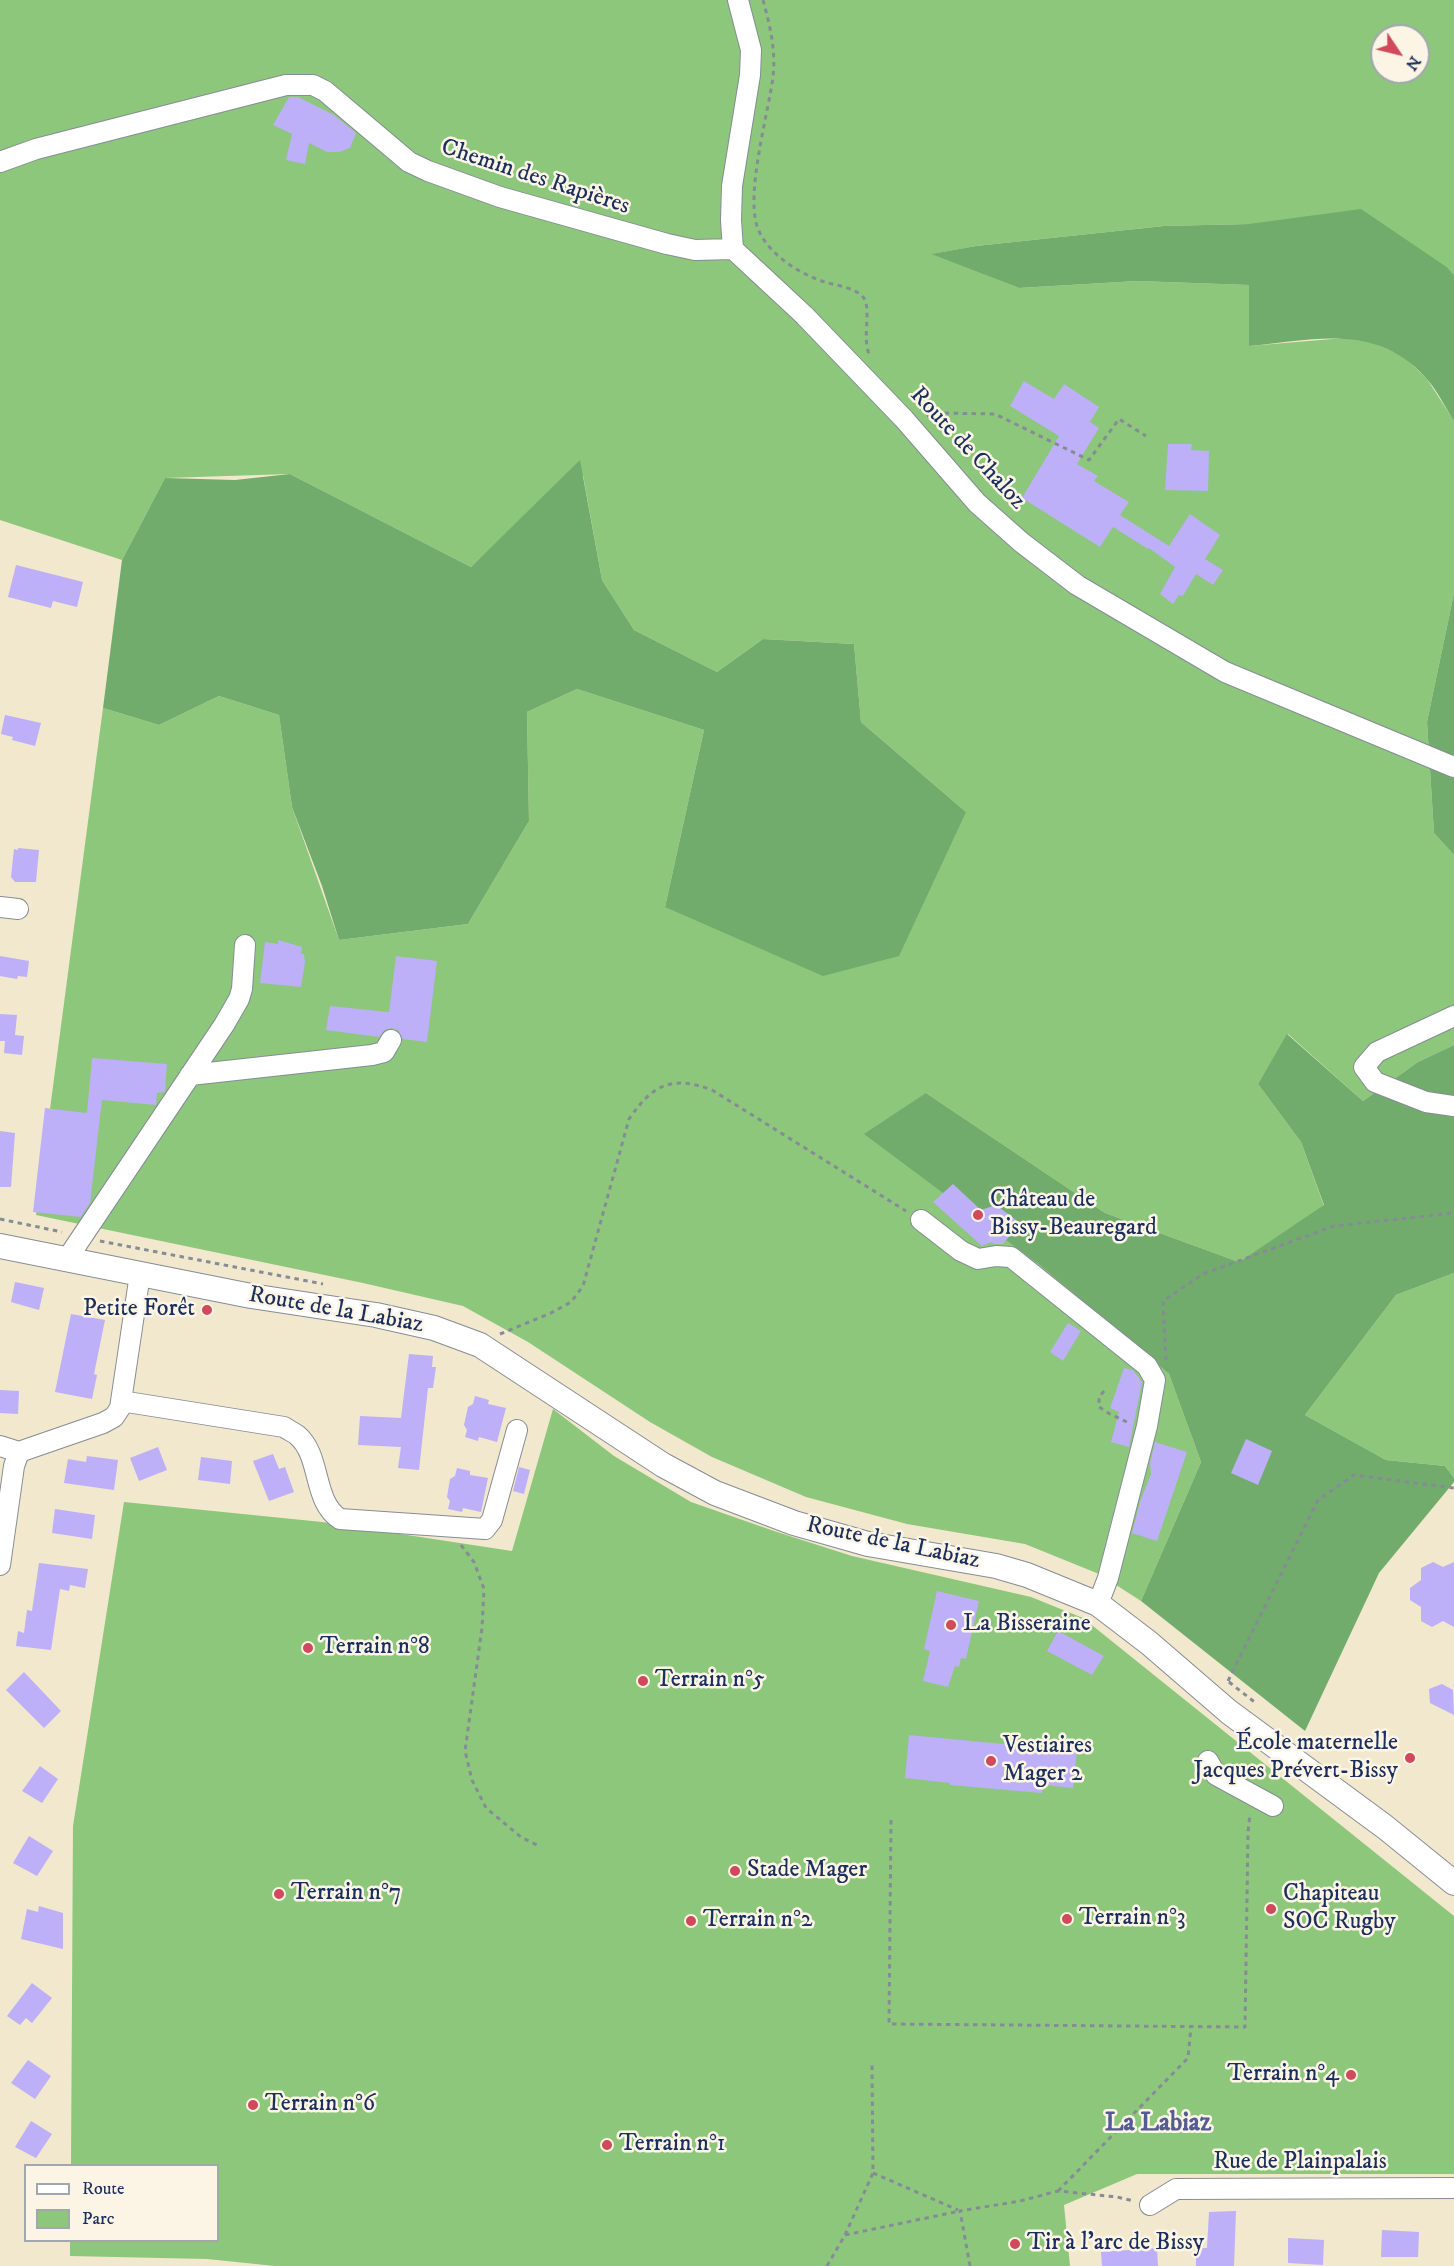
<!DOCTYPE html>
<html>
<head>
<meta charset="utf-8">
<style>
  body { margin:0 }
  #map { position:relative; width:1454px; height:2266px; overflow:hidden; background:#f1e8cd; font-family:"IM FELL DW Pica",serif }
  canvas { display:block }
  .legend { position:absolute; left:24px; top:2164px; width:195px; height:78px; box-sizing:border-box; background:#fcf5e5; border:2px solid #a2a6af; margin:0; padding:8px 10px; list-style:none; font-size:18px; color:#1b2f5e }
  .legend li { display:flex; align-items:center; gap:12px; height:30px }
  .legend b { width:30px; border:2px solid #a2a6af }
  .north { position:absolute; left:1370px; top:24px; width:60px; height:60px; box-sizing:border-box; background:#fcf5e5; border:2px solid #a2a6af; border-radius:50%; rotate:125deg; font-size:16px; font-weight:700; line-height:24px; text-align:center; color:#1b2f5e }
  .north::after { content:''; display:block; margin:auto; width:21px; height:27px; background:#d1495b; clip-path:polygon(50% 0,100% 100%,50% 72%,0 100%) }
</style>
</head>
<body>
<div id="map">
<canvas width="1454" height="2266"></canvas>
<ul class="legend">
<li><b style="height:8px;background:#fff"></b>Route</li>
<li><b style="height:16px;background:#8cc77c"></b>Parc</li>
</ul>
<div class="north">N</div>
</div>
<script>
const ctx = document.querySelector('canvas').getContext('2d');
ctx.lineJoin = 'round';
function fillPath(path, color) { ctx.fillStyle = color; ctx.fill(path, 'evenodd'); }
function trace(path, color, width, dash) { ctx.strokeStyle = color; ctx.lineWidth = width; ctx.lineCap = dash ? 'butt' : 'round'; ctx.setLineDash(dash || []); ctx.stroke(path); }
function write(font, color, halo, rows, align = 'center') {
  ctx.font = font + ' "IM FELL DW Pica",serif'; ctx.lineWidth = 5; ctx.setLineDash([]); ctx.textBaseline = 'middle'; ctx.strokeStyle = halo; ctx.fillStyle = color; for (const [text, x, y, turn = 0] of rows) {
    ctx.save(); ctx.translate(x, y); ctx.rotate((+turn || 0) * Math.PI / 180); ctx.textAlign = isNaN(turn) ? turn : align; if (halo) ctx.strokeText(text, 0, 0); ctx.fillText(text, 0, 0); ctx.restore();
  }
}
fillPath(new Path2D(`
  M0,0H1454V275L1448,268L1249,224L1164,226L976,246L932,254L1019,288L1137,281L1250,285L1249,346L1344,338L1371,342L1403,356L1427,379L1454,421V593L1427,722L1434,833L1454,855V1045L1418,1062L1363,1101L1288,1034L1258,1084L1301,1142L1324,1206L1239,1262L1105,1213L926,1093L1037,1263L1169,1374L1201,1462L1141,1601L1099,1574L1025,1544L907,1524L806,1497L712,1457L650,1422L528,1342L463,1306L363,1283L36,1215L103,708L159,725L219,696L279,715L292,807L339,940L468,924L529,821L527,712L577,689L704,730L665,907L966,812L861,722L854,644L763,639L717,672L634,630L602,580L583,475L513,527L471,567L290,474L165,478L122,560L0,520ZM1382,36H1418V72H1382Z
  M1454,1273V1478L1445,1466L1386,1460L1305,1415L1396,1295Z
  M553,1409L614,1456L691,1502L774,1531L852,1556L1031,1597L1083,1618L1454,1916V2174H1137L1064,2205L1070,2266H275L207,2259L70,2256V2241L218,2240V2166L71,2165L73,1826L124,1502L322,1522L512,1551Z`), '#8cc77c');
fillPath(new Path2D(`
  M1361,209L1448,268L1454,275V421C1445,407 1437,390 1426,378C1376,322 1314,340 1249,346V285L1137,281L1019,288L931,254L976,246L1164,226L1249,224Z
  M580,460L602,580L634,630L717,672L763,639L854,644L861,722L966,812L899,956L823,976L665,907L704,730L577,689L527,712L529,821L468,924L339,940L322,886L292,807L279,715L219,696L159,725L103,708L122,560L165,478L235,480L290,474L471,567Z
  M1454,593V855L1434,833L1427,722Z
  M1287,1034L1363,1101L1418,1062L1454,1045V1273L1396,1295L1305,1415L1386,1460L1445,1466L1454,1478V1482L1379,1573L1305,1731L1141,1601L1201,1462L1169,1374L1037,1263L864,1134L926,1093L1105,1213L1239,1262L1324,1205L1301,1142L1258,1084Z`), '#71ac6c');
fillPath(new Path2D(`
  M289,97H298L334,115L356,133L350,148L339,152H327L309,143L305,164L286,160L292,134L273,125Z
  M1024,381L1054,399L1064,384L1099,407L1090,422L1099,428L1077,464L1098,476L1094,481L1129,502L1120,515L1169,546L1190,514L1220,535L1205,559L1223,570L1213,585L1196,574L1183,596L1179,595L1173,604L1160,594L1175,567L1149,548L1148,549L1113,527L1100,547L1022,498L1059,436L1010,406Z
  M1168,444H1192L1191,450L1209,451L1208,491L1165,490Z
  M16,565L83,582L77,607L53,601L51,608L8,597Z
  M5,715L41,723L35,746L12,740L13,737L1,734Z
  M18,848L39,850L36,882H15L11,877L14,849L18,850Z
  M278,940L302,947L301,954H304L305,962L301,987L260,983L265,942L278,944Z
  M0,956L29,961L27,977L18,976L17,979L0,976Z
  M396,956L437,961L427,1042L403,1039L398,1030L392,1028L385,1030L379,1037L326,1030L330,1006L389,1012Z
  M0,1014L17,1015L15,1035L24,1036L22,1055L4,1053L5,1041H0Z
  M92,1058L167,1064L165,1092L157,1093L156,1105L102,1100L90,1203L81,1217L33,1212L45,1108L87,1113Z
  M0,1131L15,1133L11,1187H0Z
  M953,1184L981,1210L996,1205L1020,1223L1003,1244H994L991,1242L982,1246L933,1202Z
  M15,1282L44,1288L39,1310L11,1302Z
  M71,1314L105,1320L94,1374L97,1375L92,1399L55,1392Z
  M1068,1323L1081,1331L1063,1361L1050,1352Z
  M409,1354L433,1356L432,1367H436L433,1388H428L419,1470L398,1468L401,1447L358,1445L360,1416L401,1418Z
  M1124,1368L1133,1370L1142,1382L1129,1447L1111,1442L1119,1412L1110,1408Z
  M0,1390L19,1391L18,1414L0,1413Z
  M475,1396L489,1400L488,1404L506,1408L497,1442L479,1437L478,1441L465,1437L467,1430L464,1425L468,1407L473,1404Z
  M1246,1439L1272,1451L1258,1485L1231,1473Z
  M1155,1442L1187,1452L1157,1541L1132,1533L1140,1502L1151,1474L1150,1463Z
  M158,1447L167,1470L139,1481L130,1458Z
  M273,1454L279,1469L285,1467L294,1492L269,1501L253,1461Z
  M87,1456L118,1460L114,1490L64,1483L68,1459L86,1462Z
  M201,1457L232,1461L230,1484L198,1480Z
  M519,1467L530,1470L524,1494L513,1491Z
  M457,1468L470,1471V1475L488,1478L481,1512L463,1508L462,1512L448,1509L450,1501L447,1497L450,1479L455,1476Z
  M55,1509L95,1515L92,1539L52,1533Z
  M1433,1562L1443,1567L1454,1562V1627L1443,1621L1432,1627L1421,1621V1607L1410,1600V1588L1421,1580V1568Z
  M39,1563L88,1569L85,1588L70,1585L69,1591L60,1589L51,1650L16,1646L18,1631L24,1633L27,1610L32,1611Z
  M937,1591L979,1601L966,1659L961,1658L959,1667L955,1666L948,1687L923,1681L930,1651L924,1649Z
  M1058,1631L1104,1656L1092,1675L1047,1651Z
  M24,1672L61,1711L44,1728L6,1690Z
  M1442,1684L1453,1690L1454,1715L1430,1703L1429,1689Z
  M909,1735L1077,1751L1073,1788L1043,1785L1042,1793L950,1785V1783L905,1778Z
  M40,1766L58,1779L42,1803L22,1791Z
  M29,1836L53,1851L37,1876L13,1863Z
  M39,1906L63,1913V1949L21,1939L27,1909L38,1912Z
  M32,1983L52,1998L32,2023L26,2018L20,2025L7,2016Z
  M28,2060L51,2076L35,2099L11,2083Z
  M31,2121L52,2134L36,2158L15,2147Z
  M1236,2211L1234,2266H1196V2248H1207L1209,2212Z
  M1382,2230L1419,2232L1418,2257H1381Z
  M1288,2238L1324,2240L1323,2265L1288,2263Z
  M1157,2248L1158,2266H1102L1101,2252Z`), '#bdaff8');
const minor = new Path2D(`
  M738,0L751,50L750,75L732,186L731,220L733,249L804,315L904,419L977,503L1021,542L1077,585L1225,672L1454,767
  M0,162L36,149L286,85H313L325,91L409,162L428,171L500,197L667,244L695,250L733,249
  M0,907L18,909
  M1454,1016L1377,1052L1364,1067L1375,1082L1426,1102L1454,1106
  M190,1075L372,1055L384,1052L391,1040
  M921,1220L961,1251L978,1259L996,1256L1011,1257L1147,1366L1155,1380L1147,1426L1108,1578L1098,1604
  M67,1259L224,1025L239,999L242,989L245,945
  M121,1401L284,1427C288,1430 293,1432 297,1435C322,1456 312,1501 340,1519L485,1529L492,1520L517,1430
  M0,1446L19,1452
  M0,1565L14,1466L19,1452L103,1423L114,1417L120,1408L140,1274
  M1208,1761L1216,1775L1273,1806
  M1150,2205L1176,2189L1454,2188`);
const major = new Path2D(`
  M0,1246L251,1296L376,1315L434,1328L480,1345L663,1465L715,1493L794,1523L868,1544L996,1566L1027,1575L1098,1604L1149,1643L1229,1712L1385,1827L1454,1883`);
trace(minor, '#868c96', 22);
trace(major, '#868c96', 26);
trace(new Path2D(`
  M763,0C770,25 776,51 773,77C768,114 746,192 757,226C766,253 799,274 825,282C837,286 854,287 863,297C872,307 862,337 869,354
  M927,416L939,413L995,414L1089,460L1119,419L1146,436
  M0,1219L62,1232
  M100,1241L323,1284
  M500,1334L551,1313L571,1302L583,1286L629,1119C653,1084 672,1075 712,1090L906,1211
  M1166,1360L1163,1301L1203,1274L1334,1226L1454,1213
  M1104,1391L1099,1397V1407L1110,1414L1129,1423
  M461,1545L474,1562L484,1589L482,1628L465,1751L472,1780L486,1808L521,1837L537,1845
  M1228,1681L1318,1500L1354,1475L1454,1488
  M1229,1682L1257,1704
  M891,1820L889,2024L1245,2027L1248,1832L1250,1814
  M873,2173L958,2210
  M1058,2191L1188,2058L1191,2027
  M845,2235L873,2173L872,2065
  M827,2266L845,2235L960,2211
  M970,2266L960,2211L1020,2201L1058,2191L1117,2197L1134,2201`), '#868c96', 3, [4.5, 4.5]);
trace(minor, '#fff', 20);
trace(major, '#fff', 24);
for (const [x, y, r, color] of [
  [978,1215,6,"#d1495b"],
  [207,1310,6,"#d1495b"],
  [951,1625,6,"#d1495b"],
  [308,1648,6,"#d1495b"],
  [643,1681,6,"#d1495b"],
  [1410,1758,6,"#d1495b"],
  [991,1761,6,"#d1495b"],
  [735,1871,6,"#d1495b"],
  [279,1894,6,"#d1495b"],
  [1271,1909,6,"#d1495b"],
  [1067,1919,6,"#d1495b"],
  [691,1921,6,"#d1495b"],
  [1351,2075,6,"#d1495b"],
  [253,2105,6,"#d1495b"],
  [607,2145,6,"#d1495b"],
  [1015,2244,6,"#d1495b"]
]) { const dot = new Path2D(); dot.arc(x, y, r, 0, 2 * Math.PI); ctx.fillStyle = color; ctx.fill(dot); trace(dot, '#fcf5e5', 2); }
write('24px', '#1b2f5e', '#fcf5e5', [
  ["Chemin des Rapières",535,178,18],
  ["Route de Chaloz",967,449,47],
  ["Route de la Labiaz",336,1311,10],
  ["Route de la Labiaz",893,1544,12],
  ["Rue de Plainpalais",1300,2163]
]);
write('24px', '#1b2f5e', '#fcf5e5', [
  ["Château de",990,1201],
  ["Bissy-Beauregard",990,1229],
  ["Petite Forêt",195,1310,"right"],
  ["La Bisseraine",963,1625],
  ["Terrain n°8",320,1648],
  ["Terrain n°5",655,1681],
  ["École maternelle",1398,1744,"right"],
  ["Jacques Prévert-Bissy",1398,1772,"right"],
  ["Vestiaires",1003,1747],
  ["Mager 2",1003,1775],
  ["Stade Mager",747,1871],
  ["Terrain n°7",291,1894],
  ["Chapiteau",1283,1895],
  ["SOC Rugby",1283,1923],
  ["Terrain n°3",1079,1919],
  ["Terrain n°2",703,1921],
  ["Terrain n°4",1339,2075,"right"],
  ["Terrain n°6",265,2105],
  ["Terrain n°1",619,2145],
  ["Tir à l'arc de Bissy",1027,2244]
], 'left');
write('bold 26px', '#545c94', '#fcf5e5', [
  ["La Labiaz",1158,2125]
]);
</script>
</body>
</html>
